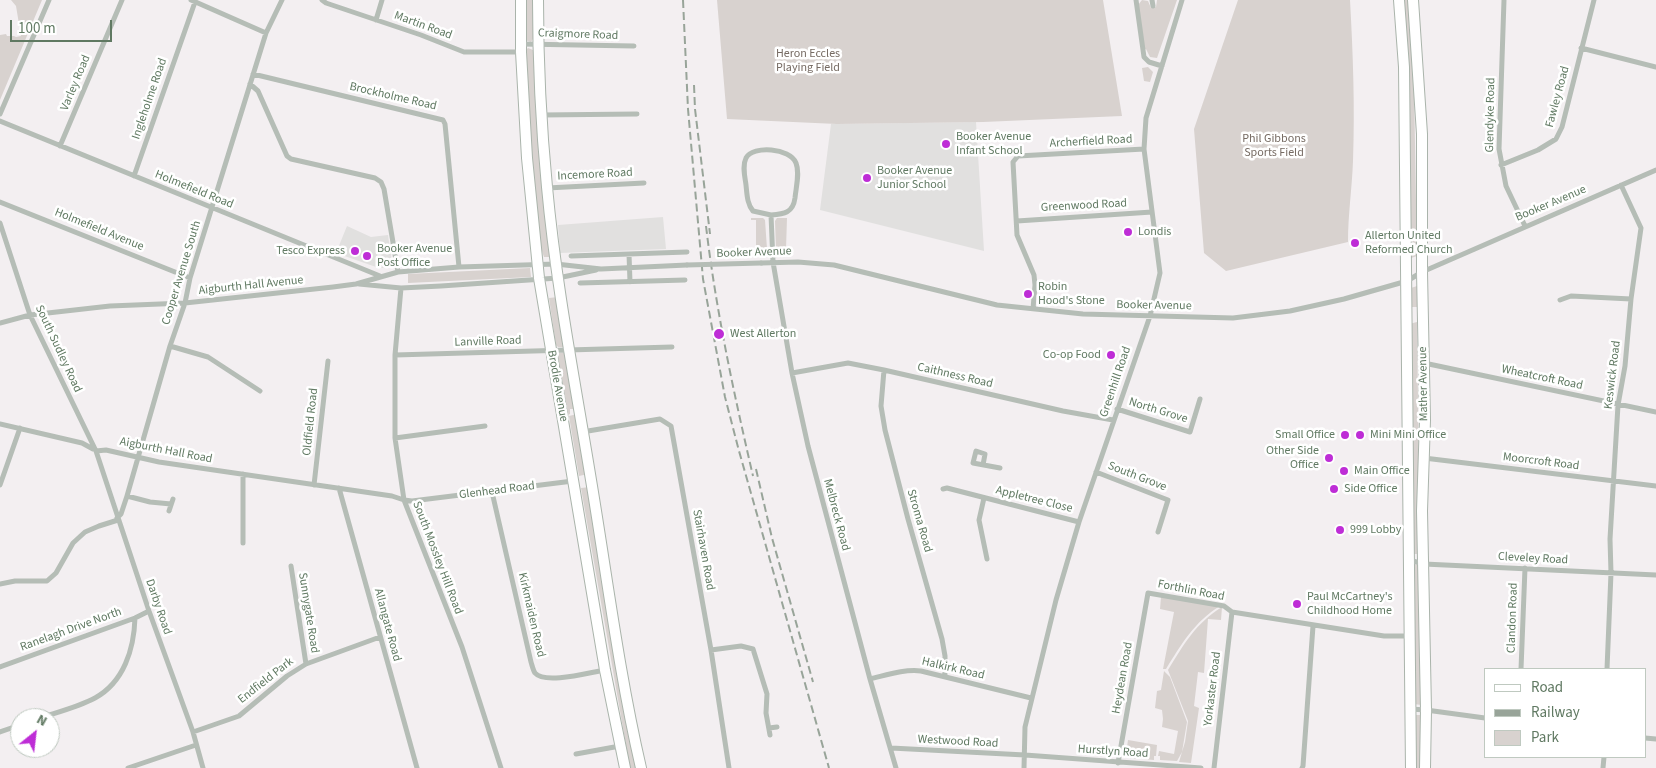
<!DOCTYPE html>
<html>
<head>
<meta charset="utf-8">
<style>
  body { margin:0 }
  #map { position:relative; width:1656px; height:768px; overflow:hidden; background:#f3eff1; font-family:"Source Sans 3",sans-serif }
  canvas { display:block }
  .legend { position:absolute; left:1484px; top:668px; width:162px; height:90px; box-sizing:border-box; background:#fff; border:1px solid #bfc9c0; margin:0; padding:6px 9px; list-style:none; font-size:15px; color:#607962 }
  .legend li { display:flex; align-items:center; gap:10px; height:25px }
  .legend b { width:25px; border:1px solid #bfc9c0 }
  .north { position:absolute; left:10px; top:708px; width:50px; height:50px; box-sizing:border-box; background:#fff; border:1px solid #bfc9c0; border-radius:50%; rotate:29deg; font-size:14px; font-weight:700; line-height:20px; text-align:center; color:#607962 }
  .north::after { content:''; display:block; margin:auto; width:18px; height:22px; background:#be2dd6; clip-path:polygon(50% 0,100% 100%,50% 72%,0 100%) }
  .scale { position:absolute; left:10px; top:20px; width:102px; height:22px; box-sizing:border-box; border:2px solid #607962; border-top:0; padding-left:6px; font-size:15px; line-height:18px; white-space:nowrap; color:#607962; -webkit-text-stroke:4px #fff; paint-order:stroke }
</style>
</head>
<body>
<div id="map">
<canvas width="1656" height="768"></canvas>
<ul class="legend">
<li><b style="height:6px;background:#fff"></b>Road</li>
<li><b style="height:6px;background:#98a499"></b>Railway</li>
<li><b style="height:14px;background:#d8d2cf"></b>Park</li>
</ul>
<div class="north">N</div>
<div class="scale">100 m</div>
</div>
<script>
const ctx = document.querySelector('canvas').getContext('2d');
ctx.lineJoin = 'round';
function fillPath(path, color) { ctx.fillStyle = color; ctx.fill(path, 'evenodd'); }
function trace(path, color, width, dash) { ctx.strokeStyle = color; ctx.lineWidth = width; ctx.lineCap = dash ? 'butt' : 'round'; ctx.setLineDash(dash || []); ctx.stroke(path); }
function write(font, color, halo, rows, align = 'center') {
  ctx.font = font + ' "Source Sans 3",sans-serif'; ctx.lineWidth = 5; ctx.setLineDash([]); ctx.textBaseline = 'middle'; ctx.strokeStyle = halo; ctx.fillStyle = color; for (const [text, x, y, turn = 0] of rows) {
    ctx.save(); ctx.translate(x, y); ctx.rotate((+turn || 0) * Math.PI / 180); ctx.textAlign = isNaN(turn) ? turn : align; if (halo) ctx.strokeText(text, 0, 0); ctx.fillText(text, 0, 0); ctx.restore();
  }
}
fillPath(new Path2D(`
  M976,122L984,251L820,210L831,124Z
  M663,217L666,249L560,253L558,225Z
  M347,226L371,237L388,235L392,263L389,266L383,268L376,267L336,253Z`), '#e1e0df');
fillPath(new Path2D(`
  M11,0H42L0,100V35L6,34L7,36H14L16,37L21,36L16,6Z
  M524,0H533V39L531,42L525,40Z
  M717,0H1103L1122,116L983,122L837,124L727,119Z
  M1142,0L1148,1L1151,8L1156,7L1157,0H1177L1157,58L1150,57L1146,49L1144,50L1138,5Z
  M1238,0H1350C1353,54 1355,107 1353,161C1352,188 1348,215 1348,242L1226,271L1204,253L1194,129Z
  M1400,0H1408L1414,88L1417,256L1408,259Z
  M528,48L533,50L534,57L536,113L551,257H544L540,245L528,116L525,51Z
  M1148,67L1153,72L1150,82L1144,81L1142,68Z
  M751,218H763L765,220L767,249H756V220H751Z
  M777,218H787L786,249L776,248L775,221Z
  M530,268L531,277L408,283V274Z
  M1417,286V307H1408V289Z
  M558,297L564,347H558L556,345L549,298Z
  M1417,322L1420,554H1411L1409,324Z
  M566,352L574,409H570V414L568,415L558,355L559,353Z
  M577,414L588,474L579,476L569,416Z
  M590,487L639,768H630L581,488Z
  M1412,564L1420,565L1422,705L1413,704Z
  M1161,597L1220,606C1194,622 1181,645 1166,669H1163L1174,612L1160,609Z
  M1222,607L1221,620L1208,619L1204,673L1198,672L1194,706L1199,708L1191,763L1179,762L1185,742L1188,721L1168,670C1184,644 1196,623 1222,607Z
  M1164,671L1170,677L1187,722L1182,752L1177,761L1160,760V756H1158L1159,751L1174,754L1178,731L1162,727L1163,719L1162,710L1155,708L1157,691L1161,690Z
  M1415,715H1422L1423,768H1415Z
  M1128,740L1157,745L1156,756H1154V760L1129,758L1126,754Z`), '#d8d2cf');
const secondary = new Path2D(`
  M521,0V52L527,158L539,278L605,670L625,768
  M538,0C538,62 541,125 547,187C556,285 575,382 591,480C607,576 619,673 641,768
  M1399,0L1404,67L1411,768
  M1413,0L1422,134V272L1425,420L1422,511L1426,710L1425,768`);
trace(secondary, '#aab4ab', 12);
trace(new Path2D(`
  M191,0L266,33
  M322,0L326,3L421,35L464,52H521
  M1136,0L1144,57L1149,62L1162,66
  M1152,0L1153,6
  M1504,0L1499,149L1506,186L1525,226
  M376,20L382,0
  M521,44L634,46
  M1581,48L1656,67
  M253,74L443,120L445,124L459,267
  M250,84L258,91L287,156L291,159L375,178L381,182L384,189L398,272
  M0,114L49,0
  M541,115L637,114
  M0,121L380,276
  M60,146L122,0
  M1501,165L1538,150L1556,139L1562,127L1594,0
  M134,176L195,2
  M547,188L644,183
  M0,202L190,278
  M771,215C784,214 793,213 795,198C796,187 800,173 796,163C790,148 753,145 746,158C742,166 745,177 746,185C747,194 747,204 753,211L771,215L773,262L792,373L808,446L870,679L896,768
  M1017,221L1152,212
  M0,223L30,315L96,451L149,611L193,732L203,768
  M629,254L630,282
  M571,256L687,252
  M761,263L798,262L834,265L997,305L1083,314L1233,318L1290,311L1344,299L1407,281L1422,272L1656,170
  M580,283L685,280
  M359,284L401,288L441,286L558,278L596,270
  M401,288L395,355V438L404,500L462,647L501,768
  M1560,300L1571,296L1631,299
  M1033,309L1035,285L1034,275L1017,235L1013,162L1018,156L1144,149
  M0,323L30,315L110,306L185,303L333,287L356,284L398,272L459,267L556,264L601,269L687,265
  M170,346L208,357L260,391
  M395,355L672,347
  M1424,363L1656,412
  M884,370L881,406L885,430L908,519L942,639L945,656V677
  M792,373L848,363L884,370L1063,411L1113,420
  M1117,409L1190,432L1200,399
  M0,424L82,443L93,449
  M582,432L660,419L671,426L711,650L729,768
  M395,438L485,426
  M96,451L106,450L159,462L392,496L404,500L412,501L573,481
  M1424,458L1656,486
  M983,465L985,454L976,451L973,463L1000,468
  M1096,472L1168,500L1158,532
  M243,474V543
  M0,485L20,428
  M314,485L328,361
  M339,488L417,768
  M943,489L947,488L1079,522
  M492,492L531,662C532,665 533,670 535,673C545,685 591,672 605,670
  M127,496L150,502L171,504
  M984,498L979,520L987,559
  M169,511L173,499
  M117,518L121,514L127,496L170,346L185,303L190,278L266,33L282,0
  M1409,560L1424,564L1656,575
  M291,566L306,664
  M0,584L15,581H47L56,573L73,543L85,532L99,526L118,520
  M711,650L741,646L753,649L767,694L766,713L770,735
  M0,667L135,618L149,611
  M1521,669L1525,568
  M1607,669L1611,573L1610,539L1618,405L1625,366L1631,299L1641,228L1621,185
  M870,679C887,675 904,669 921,671L1031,698
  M1410,709L1426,710L1485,718
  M40,718C58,712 78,707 95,698C124,682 134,649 135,618
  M769,728L777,727
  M0,732L20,725
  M193,732L239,716L287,676L306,664L380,637
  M1645,738L1656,739
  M891,748L1025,755L1201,768
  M576,754L620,746
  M1118,763L1148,593L1224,606L1232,612L1384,636H1409
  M128,768L196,745
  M1024,768L1025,727L1056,600L1079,522L1150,316L1160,273L1144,149L1146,118L1182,0
  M1214,768L1232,612
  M1302,768L1303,766L1313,626
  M1603,768L1604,757`), '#b5bdb6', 5);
trace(secondary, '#fff', 10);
trace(new Path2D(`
  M683,0L688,109L703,279L725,397L739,451L829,768
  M694,85L695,109L710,234
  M706,226C716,311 734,394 753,476
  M756,469L772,538L813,682`), '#98a499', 2, [8, 4]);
trace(new Path2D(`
  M687,265L761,263`), '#b5bdb6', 5);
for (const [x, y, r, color] of [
  [946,144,5,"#be2dd6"],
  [867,178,5,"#be2dd6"],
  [1128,232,5,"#be2dd6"],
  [1355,243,5,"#be2dd6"],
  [355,251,5,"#be2dd6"],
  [367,256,5,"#be2dd6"],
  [1028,294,5,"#be2dd6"],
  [719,334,6,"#be2dd6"],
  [1111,355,5,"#be2dd6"],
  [1345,435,5,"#be2dd6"],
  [1360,435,5,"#be2dd6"],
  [1329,458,5,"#be2dd6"],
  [1344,471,5,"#be2dd6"],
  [1334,489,5,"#be2dd6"],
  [1340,530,5,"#be2dd6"],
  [1297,604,5,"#be2dd6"]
]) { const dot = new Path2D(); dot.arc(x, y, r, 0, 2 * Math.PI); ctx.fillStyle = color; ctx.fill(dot); trace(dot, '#fff', 2); }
write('12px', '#607962', '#fff', [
  ["Martin Road",423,26,20],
  ["Craigmore Road",578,35,2],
  ["Varley Road",76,83,-67],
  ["Brockholme Road",393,97,13],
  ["Fawley Road",1558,97,-75],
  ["Ingleholme Road",150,99,-71],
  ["Glendyke Road",1491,115,-89],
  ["Archerfield Road",1091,142,-3],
  ["Incemore Road",595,175,-3],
  ["Holmefield Road",194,190,22],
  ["Booker Avenue",1551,204,-23],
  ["Greenwood Road",1084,206,-3],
  ["Holmefield Avenue",99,230,22],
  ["Booker Avenue",754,253,-2],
  ["Cooper Avenue South",182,273,-73],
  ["Aigburth Hall Avenue",251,286,-6],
  ["Booker Avenue",1154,306,1],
  ["Lanville Road",488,342,-2],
  ["South Sudley Road",58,349,65],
  ["Keswick Road",1613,375,-83],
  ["Caithness Road",955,376,13],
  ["Wheatcroft Road",1542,378,12],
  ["Greenhill Road",1116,382,-71],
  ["Mather Avenue",1424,384,-91],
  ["Brodie Avenue",557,386,80],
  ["North Grove",1158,411,17],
  ["Oldfield Road",311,422,-84],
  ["Aigburth Hall Road",166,451,11],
  ["Moorcroft Road",1541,462,7],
  ["South Grove",1137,477,21],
  ["Glenhead Road",497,491,-7],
  ["Appletree Close",1034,500,14],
  ["Melbreck Road",836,515,75],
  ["Stroma Road",919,521,74],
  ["Stairhaven Road",703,550,80],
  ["South Mossley Hill Road",437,558,69],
  ["Cleveley Road",1533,559,3],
  ["Forthlin Road",1191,591,11],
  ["Darby Road",158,607,71],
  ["Sunnygate Road",308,613,81],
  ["Kirkmaiden Road",531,615,77],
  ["Clandon Road",1513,618,-88],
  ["Allangate Road",387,625,75],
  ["Ranelagh Drive North",71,630,-20],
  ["Halkirk Road",953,669,13],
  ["Heydean Road",1123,678,-80],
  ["Endfield Park",266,681,-38],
  ["Yorkaster Road",1213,689,-83],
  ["Westwood Road",958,742,3],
  ["Hurstlyn Road",1113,752,4]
]);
write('12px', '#766b63', '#fff', [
  ["Heron Eccles",808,54],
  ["Playing Field",808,68],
  ["Phil Gibbons",1274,139],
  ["Sports Field",1274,153]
]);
write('12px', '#607962', '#fff', [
  ["Booker Avenue",956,137],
  ["Infant School",956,151],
  ["Booker Avenue",877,171],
  ["Junior School",877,185],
  ["Londis",1138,232],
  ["Allerton United",1365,236],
  ["Reformed Church",1365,250],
  ["Booker Avenue",377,249],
  ["Post Office",377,263],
  ["Tesco Express",345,251,"right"],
  ["Robin",1038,287],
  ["Hood's Stone",1038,301],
  ["West Allerton",730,334],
  ["Co-op Food",1101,355,"right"],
  ["Small Office",1335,435,"right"],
  ["Mini Mini Office",1370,435],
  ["Other Side",1319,451,"right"],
  ["Office",1319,465,"right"],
  ["Main Office",1354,471],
  ["Side Office",1344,489],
  ["999 Lobby",1350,530],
  ["Paul McCartney's",1307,597],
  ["Childhood Home",1307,611]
], 'left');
</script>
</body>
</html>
